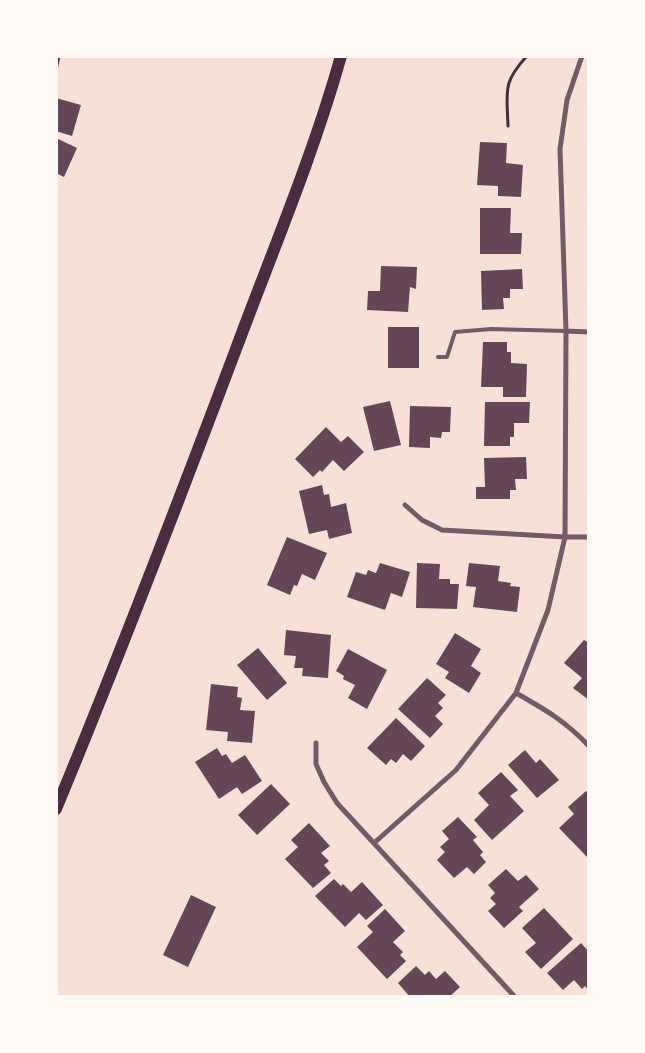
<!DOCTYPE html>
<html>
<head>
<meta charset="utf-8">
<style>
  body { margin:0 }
  #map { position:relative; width:645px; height:1053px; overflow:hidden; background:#f7e1d7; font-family:"Public Sans",sans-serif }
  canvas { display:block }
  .frame { position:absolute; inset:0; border:58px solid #fffaf5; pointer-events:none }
</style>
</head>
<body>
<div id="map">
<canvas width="645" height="1053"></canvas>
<div class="frame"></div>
</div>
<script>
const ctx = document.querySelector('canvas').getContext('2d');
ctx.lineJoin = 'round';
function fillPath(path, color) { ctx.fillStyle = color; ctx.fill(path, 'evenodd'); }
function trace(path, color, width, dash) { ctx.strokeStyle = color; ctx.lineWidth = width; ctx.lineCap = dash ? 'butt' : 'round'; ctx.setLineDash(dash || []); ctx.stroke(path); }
fillPath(new Path2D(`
  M56,98L81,105L72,136L56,131Z
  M56,138L77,148L64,177L56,173Z
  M480,142L507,143L506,163L523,165L521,197L498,196V186L477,185Z
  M480,208H511L510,233H522L521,254H480Z
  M381,266L417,267L416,289L410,287L408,312L367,310L368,291H380Z
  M522,269L523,289H510V298H503L504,309L482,310L481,271Z
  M388,327H419V368H388Z
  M483,342H507V352H511V363L527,364L526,397H503V387H481Z
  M390,401L401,445L374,451L363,407Z
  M485,402H530L529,423H514V437H510V446H484Z
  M410,406L451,407L450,432H442L441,438L430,437V448L409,447Z
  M326,427L341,442L348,436L364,452L344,471L333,460L322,472L320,470L313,477L295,459Z
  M526,457L527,479H515L516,490H510V499H476V487H485L484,458Z
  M322,485L324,495L329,494L331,507L346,503L352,533L329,539L327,530L309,534L299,491Z
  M287,537L327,553L315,580L302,574L297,586L294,585L290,595L267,585Z
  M380,563L410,572L402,597L391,593L385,610L347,597L356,572L366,575L368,570L376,573Z
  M417,563L440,564L439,579H450V584H459L457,609L416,608Z
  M469,563L500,566L498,581L511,583L510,586L520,587L517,612L473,607L476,587L466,586Z
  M286,630L331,635L328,678L302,676L303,668H294L296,656L284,655Z
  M455,633L481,649L471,666L481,673L469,693L445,678L449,672L436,664Z
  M584,640L589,643V700L573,688L582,678L564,663Z
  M258,648L287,683L267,700L237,665Z
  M348,649L387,670L367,709L348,698L355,685L343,679L344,676L336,671Z
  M427,678L446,695L438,703L443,708L435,716L443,724L430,738L398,709Z
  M211,684L238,687L237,697L242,698L240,710L255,711L252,743L227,741L228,732L206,730Z
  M396,718L425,746L411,761L403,754L396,763L391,759L386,765L367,748Z
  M217,748L222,756L226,754L232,763L245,755L262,781L242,794L237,787L219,799L195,762Z
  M525,750L536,763L540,759L559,780L537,798L508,765Z
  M501,772L518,790L510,796L524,811L492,840L474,820L489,805L478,793Z
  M271,784L290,804L257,835L238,815Z
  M586,791L589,793V859L559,828L574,814L568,807Z
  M458,817L477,837L473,840L483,852L480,855L486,862L474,874L467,867L454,878L437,860L445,852L440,847L449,839L442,831Z
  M309,823L330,846L321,853L329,861L324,865L331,873L313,888L285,859L298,847L291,840Z
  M506,869L518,881L526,875L539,889L519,907L523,911L504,928L488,911L496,904L490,898L495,893L488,885Z
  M334,879L341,886L343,884L351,892L362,882L383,905L366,920L359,913L345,927L315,896Z
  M191,895L216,907L188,967L163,955Z
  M544,908L573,939L541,969L525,952L536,943L522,928Z
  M385,909L405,931L393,942L403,952L400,955L406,961L387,979L357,947L373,932L367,926Z
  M581,943L589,952V991L585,986L582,989L574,980L563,990L547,973Z
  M416,966L425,975L429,971L436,979L445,971L460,987L449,997H410L398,983Z`), '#644757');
trace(new Path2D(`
  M56,70L59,56
  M508,126C507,91 502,83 527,56`), '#4a2c40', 3);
trace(new Path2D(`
  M438,357H447L455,332L491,329L566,331`), '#755966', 4);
trace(new Path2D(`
  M566,331L589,332
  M405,505L422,520L442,530L565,537H589
  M516,693C546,710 565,721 589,746
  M316,743V764L324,782L337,803L515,997
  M374,843L456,770L516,693L548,610L565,537L566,331L560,149L567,100L582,56`), '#755966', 5);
trace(new Path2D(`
  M56,809C119,657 178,503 236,349C272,252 313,156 341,56`), '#4a2c40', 12);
</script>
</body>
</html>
